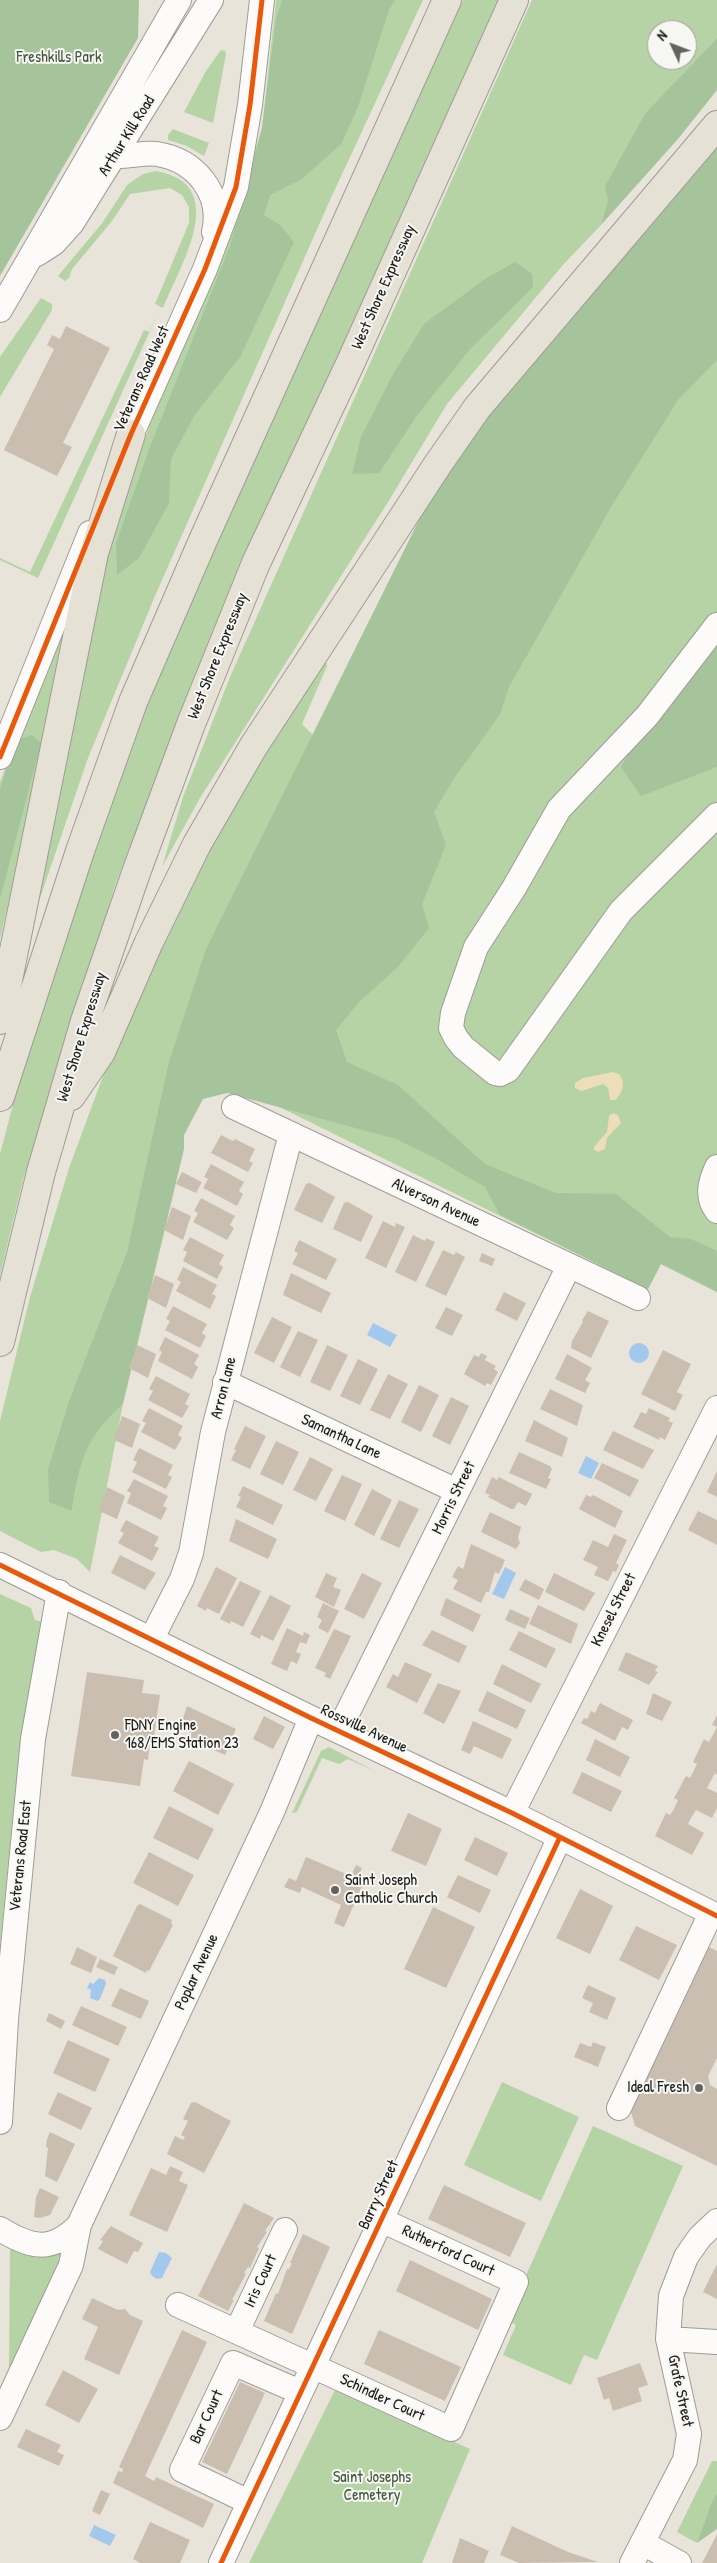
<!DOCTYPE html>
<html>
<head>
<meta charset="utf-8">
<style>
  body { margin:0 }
  #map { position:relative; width:717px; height:2563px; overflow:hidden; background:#e9e4d9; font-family:"Patrick Hand",sans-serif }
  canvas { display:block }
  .north { position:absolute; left:647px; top:20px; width:50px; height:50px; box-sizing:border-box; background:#f6f6f2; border:1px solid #9f9f9c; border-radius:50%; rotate:313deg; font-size:14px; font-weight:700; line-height:20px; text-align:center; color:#1c1c1c }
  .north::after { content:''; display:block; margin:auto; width:18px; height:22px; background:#64625e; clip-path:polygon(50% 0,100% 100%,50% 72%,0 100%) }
</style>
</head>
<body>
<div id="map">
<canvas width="717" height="2563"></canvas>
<div class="north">N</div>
</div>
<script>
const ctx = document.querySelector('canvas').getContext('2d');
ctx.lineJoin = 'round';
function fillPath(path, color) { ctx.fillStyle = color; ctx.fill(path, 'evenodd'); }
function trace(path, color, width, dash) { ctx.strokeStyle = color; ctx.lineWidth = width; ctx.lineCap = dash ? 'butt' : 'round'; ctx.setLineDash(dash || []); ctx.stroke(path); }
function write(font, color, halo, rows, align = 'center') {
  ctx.font = font + ' "Patrick Hand",sans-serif'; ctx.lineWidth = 4; ctx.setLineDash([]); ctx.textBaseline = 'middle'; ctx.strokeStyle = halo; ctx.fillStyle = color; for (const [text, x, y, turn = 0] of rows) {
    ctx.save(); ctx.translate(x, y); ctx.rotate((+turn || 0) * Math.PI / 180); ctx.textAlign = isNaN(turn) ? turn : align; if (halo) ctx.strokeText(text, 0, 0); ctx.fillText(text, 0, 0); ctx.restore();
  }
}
fillPath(new Path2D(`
  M276,0H423L330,200L155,596L88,758L16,968L107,553L153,415L228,242L262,128Z
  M463,0H498L270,506L188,696L116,883L23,1180L0,1275V1154L20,1078L86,871L150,698L236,495Z
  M532,0H717V38L646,112L608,199L601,225L562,266L447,404L388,502L200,798L162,867L183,797L230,677ZM657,30H687V60H657Z
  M221,50L225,51L226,54L213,123L184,112L206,71Z
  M173,129L209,143L204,156L187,146L168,140V135Z
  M717,142V1292L661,1264L648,1289L172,1054L127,1251L69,1400L48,1468L72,1511C80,1462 84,1438 123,1404L90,1572L77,1559L54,1550L41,1552L0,1531V1421L30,1297L69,1168L123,1022L192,872L323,647L327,666L302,724L313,735L443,472Z
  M156,171C232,184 180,266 163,308L155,304L189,223V207L182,195L170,188L130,194L112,221L72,269L69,278L65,281L58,276L103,222L127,185L143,174Z
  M41,298L52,304V310L0,397V357Z
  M159,311L38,578L0,560V558L30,572L144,330L149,332Z
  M69,607L76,610L0,939V782Z
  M0,1594L31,1608L35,1620L43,1622L14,1804L0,1947Z
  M329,1747L375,1771L348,1759L339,1764L322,1758L297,1812L292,1813L321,1751Z
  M502,2082L579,2117L541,2201L464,2165Z
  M593,2126L683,2166L597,2360L584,2355L571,2385L503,2355L516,2325L506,2320Z
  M68,2245L9,2375L10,2246Z
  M336,2388L470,2449L422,2563H249Z
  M712,2461H717V2493L711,2503L697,2543L677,2532Z`), '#b5d3a5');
fillPath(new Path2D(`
  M0,0H139L138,38L0,276Z
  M282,0H395L389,10L358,107L341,144L302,179L270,195L264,215L280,225L294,242L240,357L194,416L171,459L169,503L139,558L117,575L116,543L151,444L230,246L262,128L276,19Z
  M717,38V90L678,139L601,225L608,199L605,186L646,112Z
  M717,142V360L678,400L611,507L509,687L500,714L453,780L434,812L446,845L422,904L429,928L398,967L359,1002L336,1030L347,1062L398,1085L485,1164L556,1193L616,1194L670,1237L691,1239L717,1251V1292L661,1264L648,1289L500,1215L485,1187L433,1157L396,1139L227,1093L203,1099L184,1135V1149L123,1404C84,1439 80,1462 72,1511L49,1502L48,1468L69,1400L127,1251L169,1062L206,949L443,472L514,376Z
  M515,262L532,274L533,287L470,349L418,414L379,473L352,474L361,437L392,376L424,324L485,279Z
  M717,645V767L641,796L621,767L638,737Z
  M32,735L41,743L0,899V789L15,741Z
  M717,2493V2529L697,2543L711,2503Z`), '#a6c49c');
fillPath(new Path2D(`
  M613,1072L619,1074C626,1082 623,1093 615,1100H610L608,1088L603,1084L582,1091L575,1088V1083L583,1078Z
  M613,1113L618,1115L621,1123L607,1138L605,1149L598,1152L594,1150V1147L607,1132L609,1116Z`), '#ecdeb9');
fillPath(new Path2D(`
  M373,1323L397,1335L390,1347L367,1335Z
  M629 1353a10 10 0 1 1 20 0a10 10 0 1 1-20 0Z
  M586,1456L599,1463L591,1479L578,1473Z
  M505,1567L516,1573L504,1599L492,1594Z
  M99,1978L105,1980L106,1984L100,1999L97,2001L90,1998L91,1990L87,1988L90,1982L93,1984Z
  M159,2252L166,2253L172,2258L162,2278C156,2280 152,2277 150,2272Z
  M94,2525L116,2535L110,2546L89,2536Z`), '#a3c8ed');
fillPath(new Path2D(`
  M66,326L110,348L63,443L72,447L57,476L4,450L54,349L47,345L52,335L60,339Z
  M221,1135L233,1141L235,1139L255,1149L249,1161L253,1163L248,1172L211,1153Z
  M211,1164L244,1182L239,1191L243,1194L237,1206L203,1188L208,1179L204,1177Z
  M182,1172L202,1182L196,1193L176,1184Z
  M310,1183L335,1197L322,1223L294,1210L306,1184Z
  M201,1198L235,1216L230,1225L234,1228L227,1240L193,1222L198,1213L194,1211Z
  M348,1202L373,1216L361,1242L333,1229L344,1203Z
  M172,1207L191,1216L183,1240L164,1230Z
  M383,1221L395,1227L396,1223L405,1227L386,1268L365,1258Z
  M413,1235L425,1241L426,1238L435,1242L416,1282L395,1272Z
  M190,1237L224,1255L219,1264L223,1267L217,1279L183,1261L187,1252L183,1250Z
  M299,1240L337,1259L326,1280L292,1264L298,1253L294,1251Z
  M443,1250L454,1255L456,1252L465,1257L446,1296L425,1286Z
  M482,1253L495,1259L492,1266L479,1261Z
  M183,1267L217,1285L212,1294L216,1296L210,1309L176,1291L181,1282L177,1280Z
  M291,1273L331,1293L321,1313L283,1295Z
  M155,1275L174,1284L166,1308L147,1298Z
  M504,1292L526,1303L517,1321L495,1310Z
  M173,1306L207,1324L202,1333L206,1336L200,1348L165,1330L170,1321L166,1319Z
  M446,1307L463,1315L452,1336L435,1328Z
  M588,1311L609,1321L591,1358L571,1348L572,1341L583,1322L582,1320Z
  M272,1317L292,1327L274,1363L254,1353Z
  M298,1331L318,1340L300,1377L280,1367Z
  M165,1337L199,1355L194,1364L198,1367L192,1379L158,1361L162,1352L159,1350Z
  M137,1345L156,1354L148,1378L129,1368Z
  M327,1345L348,1355L330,1391L310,1382Z
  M663,1350L691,1364L677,1392L683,1395L675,1411L641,1394Z
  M481,1353L487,1356L485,1360L496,1366L494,1369L498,1372L491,1385L487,1383L485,1386L464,1374L474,1355L479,1357Z
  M567,1354L592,1368L585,1380L590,1383L585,1393L555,1379Z
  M358,1359L378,1369L360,1405L340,1396Z
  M388,1374L408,1384L390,1419L370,1410Z
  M156,1376L190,1394L185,1404L189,1406L182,1418L148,1400L153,1391L149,1389Z
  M419,1385L439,1395L421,1432L401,1422Z
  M550,1389L583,1405L577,1426L540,1409Z
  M451,1397L469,1406L450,1445L432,1436Z
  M149,1408L183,1426L178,1435L182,1438L175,1450L141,1432L146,1423L142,1421Z
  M649,1408L670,1418L668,1421L673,1423L665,1440L660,1437L659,1440L633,1427L641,1412L646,1414Z
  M122,1416L140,1424L132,1448L114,1440Z
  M534,1420L568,1438L562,1457L525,1441Z
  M245,1426L266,1436L250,1469L231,1460L236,1450L234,1449Z
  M613,1431L654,1450L643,1469L603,1450Z
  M276,1441L299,1452L283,1485L260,1474Z
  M139,1448L173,1465L168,1475L172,1477L166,1489L132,1472L137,1462L133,1460Z
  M519,1452L550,1466L552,1469L548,1478L551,1479L546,1489L509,1473Z
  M310,1457L333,1469L316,1501L293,1490Z
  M602,1463L639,1480L630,1497L594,1478Z
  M717,1471V1497L707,1492Z
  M342,1475L362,1484L345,1521L324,1511Z
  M492,1477L497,1480L499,1477L532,1494L526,1506L518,1502L514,1509H511L488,1497L490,1495L485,1493Z
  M134,1479L168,1496L163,1506L167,1508L161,1520L127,1503L131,1493L127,1491Z
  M243,1486L283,1505L273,1525L236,1507L241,1497L238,1496Z
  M107,1487L125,1496L117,1519L99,1511Z
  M372,1489L392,1500L374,1536L354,1525Z
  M586,1495L591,1497L593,1495L623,1511L615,1528L579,1509Z
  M399,1500L419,1509L399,1548L380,1539Z
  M698,1511L717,1520V1545L688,1530Z
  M490,1512L521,1527L518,1538L520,1543L516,1549L481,1532Z
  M236,1519L277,1539L268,1559L229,1541Z
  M126,1520L159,1537L154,1546L159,1548L152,1561L118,1543L124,1533L120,1531Z
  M614,1534L627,1540L616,1563L619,1565L616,1572L613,1571L608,1581L594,1575L598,1567L583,1560L593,1540L608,1547Z
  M471,1544L505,1560L499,1574L495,1572L489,1592H486L481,1603L453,1589L458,1580L452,1577L458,1566L463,1569Z
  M120,1555L156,1573L145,1590L111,1573Z
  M216,1567L237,1578L219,1614L207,1608L206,1611L197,1606Z
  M326,1573L337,1578L333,1587L341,1590L334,1607L315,1597Z
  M362,1573L382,1583L364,1619L344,1609Z
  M554,1573L595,1593L584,1611L545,1592Z
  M525,1579L544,1589L539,1600L519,1590Z
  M240,1581L261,1591L243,1627L231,1621L230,1624L220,1619Z
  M270,1595L291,1606L273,1641L261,1635L260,1639L250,1634Z
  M446,1598L481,1615L473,1632L440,1615Z
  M323,1603L339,1611L328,1633L318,1628L322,1620L317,1617Z
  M538,1605L578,1624L571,1644L529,1624Z
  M510,1609L530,1618L525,1629L505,1620Z
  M287,1628L303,1636L304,1632L310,1635L306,1644L300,1642L296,1652L301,1654L297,1664L291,1661L287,1671L271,1664Z
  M334,1629L351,1636L330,1679L324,1676L326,1673L315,1668Z
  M432,1630L467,1646L459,1663L422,1645Z
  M519,1631L556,1649L546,1668L509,1650Z
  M626,1652L658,1666L655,1671L658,1672L649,1685L618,1670Z
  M405,1662L432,1674L417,1703L386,1687L393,1674L398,1677Z
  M502,1664L541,1684L531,1703L493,1684Z
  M87,1672L144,1680L142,1693L160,1695L153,1743L150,1742L148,1760L144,1759L140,1786L71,1776Z
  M438,1683L461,1691L444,1724L423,1713Z
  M487,1691L526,1710L517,1729L478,1711Z
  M653,1693L672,1702L662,1721L646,1714Z
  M600,1703L633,1720L628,1730L622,1727L615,1741L581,1723L584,1718L587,1719L591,1711L595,1713Z
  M187,1706L236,1729L225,1755L189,1739L192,1733L180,1728Z
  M717,1715V1775L715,1773L707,1788L717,1793V1808L712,1818L696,1810L691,1818L688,1824L704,1833L692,1855L655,1836L666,1813L670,1815L674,1809L678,1800L674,1798L686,1776L690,1778L697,1764L693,1762L704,1739L709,1742L717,1727L712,1725Z
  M264,1716L285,1727L273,1749L253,1739Z
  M473,1721L512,1739L502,1759L474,1746L470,1754L461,1750Z
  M595,1739L630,1757L620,1777L586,1760Z
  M189,1761L234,1784L218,1815L173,1791Z
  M582,1772L622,1791L611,1812L572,1793Z
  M169,1806L214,1829L198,1860L153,1838Z
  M408,1813L442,1829L426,1866L391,1851Z
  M475,1837L508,1853L497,1876L464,1860Z
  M149,1852L194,1875L178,1906L133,1883Z
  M306,1857L351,1876L356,1865L362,1868L356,1881L363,1884L344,1927L334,1923L341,1905L302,1887L300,1893L284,1887L289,1878L296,1881Z
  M458,1875L491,1890L480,1913L447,1897Z
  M580,1889L613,1906L590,1954L556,1938Z
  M140,1904L172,1920L171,1924L173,1925L149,1971L147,1970L146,1973L113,1956L137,1906Z
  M433,1907L475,1927L446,1988L404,1969Z
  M636,1926L677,1945L659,1980L619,1960Z
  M77,1947L97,1957L91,1973L70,1964Z
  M709,1947L717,1951V2058L708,2076L710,2085L717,2089V2166L635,2126L630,2108Z
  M100,1959L118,1967L114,1975L96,1967Z
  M588,1985L616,1998L607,2020L589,2012L593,2003L582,1998Z
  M120,1988L149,2001L141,2019L111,2006Z
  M81,2006L127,2027L118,2046L72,2025Z
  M49,2013L65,2021L61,2029L46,2021Z
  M68,2040L110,2059L95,2092L53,2073Z
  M593,2042L606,2047L598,2067L574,2057L580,2043L591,2047Z
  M58,2092L92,2108L81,2130L48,2114Z
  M195,2102L231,2121L204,2173L167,2154L175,2136L183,2140L185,2137L181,2135L188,2121L183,2119L191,2103Z
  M50,2132L75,2144L57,2182L45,2176L48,2148L46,2147L47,2139Z
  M170,2166L183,2172L179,2181L188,2185L167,2232L129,2215L151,2168L166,2175Z
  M444,2185L526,2223L510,2257L428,2219Z
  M40,2188L59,2197L50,2215L40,2218L34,2217L36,2197Z
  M244,2203L274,2218L265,2231L267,2232L257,2247L259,2248L250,2268L248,2267L244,2273L246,2274L232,2300H234L228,2311L198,2296Z
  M111,2226L143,2243L138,2252L134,2251L127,2264L98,2249L103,2241L100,2240Z
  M303,2234L330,2247L292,2334L264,2321L276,2293L278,2294L287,2269H289L292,2263H290Z
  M410,2260L492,2299L478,2330L396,2291Z
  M717,2264V2299L703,2292Z
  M92,2298L118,2310L125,2309L130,2315L143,2321L119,2375L84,2359L98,2327L82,2319Z
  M182,2330L207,2342L145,2476L154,2481L156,2477L214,2504L203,2528L113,2483L118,2471L122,2472L123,2469L119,2467Z
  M379,2330L461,2367L445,2401L364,2364Z
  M640,2363L648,2385L638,2388L642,2401L613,2411L609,2398L604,2400L597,2378Z
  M63,2370L98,2389L79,2423L45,2405Z
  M240,2382L265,2393L227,2474L202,2462Z
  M26,2429L61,2445L57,2452L64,2455L59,2466L17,2447Z
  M101,2490L110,2494L100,2515L92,2511Z
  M150,2522L190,2540L180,2563H140L133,2559Z
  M512,2526L568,2552L598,2562L519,2563L500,2555Z
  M717,2534V2563H702L711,2546Z
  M460,2538L489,2551L484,2563H452Z`), '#cabeb0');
const minor = new Path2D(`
  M114,156C127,157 145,152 157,154C195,160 223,193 214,232
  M37,254L54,243L72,223L211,0
  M0,310L179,0
  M124,451L205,269L236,187L250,105L262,0
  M717,625L647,716L559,809L514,888L476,947L453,1013L451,1028L456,1038L463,1047L495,1073L500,1074L508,1070L621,911L717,815
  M0,757L90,533
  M234,1107L638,1298
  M717,1167C710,1182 706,1197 717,1211
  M225,1382L457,1491
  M0,1565L311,1718L512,1813L717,1916
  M152,1638L182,1579L191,1553L213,1432L291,1134
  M339,1730L569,1266
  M512,1813L717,1408
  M619,2108L711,1913
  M0,2122L6,2020L33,1739L59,1592
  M0,2229C31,2248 52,2253 79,2225
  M178,2305L451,2429L516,2282L381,2220
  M237,2331L285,2230
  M668,2339L717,2342
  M0,2418L71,2265L79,2225L272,1812L311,1718
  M249,2502L182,2470L233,2363L300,2392
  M643,2543L679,2563
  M221,2563L560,1837
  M632,2563L685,2460L689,2434L668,2339L671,2296L686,2257L700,2237L717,2221`);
const highway = new Path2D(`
  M0,1020L94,553L131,434
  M71,1096L101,1052L149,942L197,844L253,747L438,464L477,408L717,125
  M0,1097L80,851L133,702L204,538L447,0
  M0,1342L41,1172L85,1021L137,870L191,724L256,563L350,364L514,0`);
trace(minor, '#9f9c96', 26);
trace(highway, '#9f9c96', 30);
trace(minor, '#fcfbf9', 24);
trace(highway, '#e6e1d5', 28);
trace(new Path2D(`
  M0,757L131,434L205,269L236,187L250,105L262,0
  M0,1565L311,1718L512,1813L717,1916
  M221,2563L560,1837`), '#e8590c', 5);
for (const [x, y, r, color] of [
  [115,1735,5,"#64625e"],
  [335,1890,5,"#64625e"],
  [699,2088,5,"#64625e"]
]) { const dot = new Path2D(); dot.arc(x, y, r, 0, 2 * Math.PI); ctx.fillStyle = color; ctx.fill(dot); trace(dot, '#f6f6f2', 2); }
write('16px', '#42573d', '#f6f6f2', [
  ["Freshkills Park",59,58],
  ["Saint Josephs",372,2478],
  ["Cemetery",372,2496]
]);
write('16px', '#1c1c1c', '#f6f6f2', [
  ["Arthur Kill Road",127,136,-58],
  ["West Shore Expressway",384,287,-66],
  ["Veterans Road West",142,379,-66],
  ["West Shore Expressway",218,656,-68],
  ["West Shore Expressway",82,1037,-73],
  ["Alverson Avenue",436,1203,25],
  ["Arron Lane",224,1388,-76],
  ["Samantha Lane",341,1437,25],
  ["Morris Street",454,1498,-64],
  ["Knesel Street",614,1610,-63],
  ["Rossville Avenue",364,1729,25],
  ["Veterans Road East",21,1856,-84],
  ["Poplar Avenue",197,1972,-65],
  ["Barry Street",379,2195,-65],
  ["Rutherford Court",448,2251,25],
  ["Iris Court",261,2281,-65],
  ["Grafe Street",680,2391,78],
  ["Schindler Court",382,2398,25],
  ["Bar Court",207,2417,-65]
]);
write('16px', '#1c1c1c', '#f6f6f2', [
  ["FDNY Engine",125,1726],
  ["168/EMS Station 23",125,1744],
  ["Saint Joseph",345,1881],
  ["Catholic Church",345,1899],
  ["Ideal Fresh",689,2088,"right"]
], 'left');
</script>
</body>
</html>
